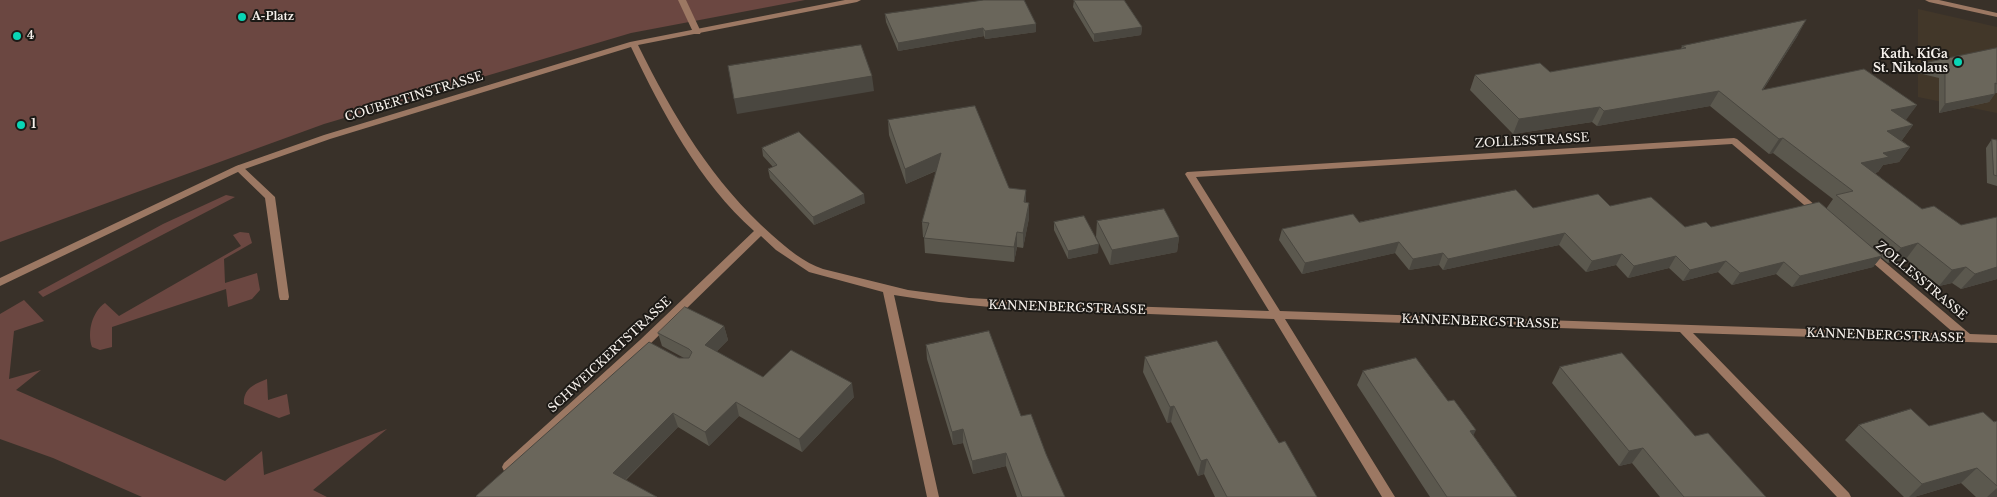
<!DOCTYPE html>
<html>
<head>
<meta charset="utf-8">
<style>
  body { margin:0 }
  canvas { display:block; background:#393129 }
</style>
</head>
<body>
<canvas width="1997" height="497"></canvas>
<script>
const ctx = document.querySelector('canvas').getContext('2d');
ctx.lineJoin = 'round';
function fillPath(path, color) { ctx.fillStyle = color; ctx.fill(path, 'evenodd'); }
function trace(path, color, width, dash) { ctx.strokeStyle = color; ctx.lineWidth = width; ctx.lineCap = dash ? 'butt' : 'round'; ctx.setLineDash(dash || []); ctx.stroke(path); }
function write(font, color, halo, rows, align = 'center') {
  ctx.font = font + ' "Libre Baskerville",serif'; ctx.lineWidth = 4; ctx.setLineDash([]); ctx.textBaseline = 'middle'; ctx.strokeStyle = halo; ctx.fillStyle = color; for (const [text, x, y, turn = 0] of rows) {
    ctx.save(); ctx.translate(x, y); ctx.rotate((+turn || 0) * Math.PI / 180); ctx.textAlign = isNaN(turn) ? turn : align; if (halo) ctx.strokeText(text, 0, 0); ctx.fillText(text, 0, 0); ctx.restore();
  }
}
fillPath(new Path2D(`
  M1918,9L1997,27V113L1918,97Z`), '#423729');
fillPath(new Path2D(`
  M0,0H805L631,33L324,124L0,242Z
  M226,195L235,197L43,297L38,292L163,224Z
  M240,232L249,233L252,243L224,259L225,283L257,273L260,290L252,299L228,307L226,289L112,327V347L100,350L92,347C87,332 92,312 105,303L119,316L241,246L233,235Z
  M24,300L44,321L14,331L9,379L41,370L16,390L225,481L262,451L264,475L387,429L313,490L327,497H142L53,458L0,439V314Z
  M267,379L268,400L287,394L290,414L279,418L244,404C243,389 254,384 267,379Z`), '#6b4741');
fillPath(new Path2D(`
  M678,0H686L701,32L700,34H694L693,32Z
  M239,165L242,166L275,197L289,297L288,300H280L279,297L265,198L236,170L234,168Z`), '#9c7863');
fillPath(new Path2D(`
  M845,0H861L857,2L638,45C673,116 713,183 772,235C787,248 804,263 823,269L908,290L969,298L1094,305L1269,311L1185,174L1187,172L1734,138L1737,139L1822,211L1824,213L1822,215H1816L1732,144L1196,177L1280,311L1955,334L1865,256L1864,254L1869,250L1873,252L1970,334L1997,335V343L1693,333L1849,493L1851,497H1837L1680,332L1285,319L1395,497H1382L1274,319L1000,308L939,302L894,295L939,497H927L883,292L809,272L776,250L761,236L648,346L512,471L508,472L504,471L502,467L504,463L640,340L754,231C699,182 662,112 631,47L330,139L242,170L0,286V278L236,166L324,135L630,42Z
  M1925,0H1939L1997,13V17L1929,2Z`), '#9c7863');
fillPath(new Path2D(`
  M1074,0H1124L1142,27L1141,35L1094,42L1073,7Z
  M885,14L1036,24V32L985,39L984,36L898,51L886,22Z
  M1798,35L1763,90L1917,105L1905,120L1913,125L1902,140H1901L1910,147L1899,162L1883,165L1878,172L1875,173L1997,279L1961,289L1952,283L1939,286L1906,259L1888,263L1881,257L1873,267L1792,287L1776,274L1732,285L1718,272L1683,281L1669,268L1628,278L1616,265L1586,272L1559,245L1443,270L1439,265L1409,270L1395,253L1302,274L1279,240L1282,229L1359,222L1533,208L1610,206L1685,227H1711L1826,209L1833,199L1773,153L1769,154L1710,106L1597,126L1592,122L1513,134L1470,90L1475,75L1550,72L1681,49L1682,46Z
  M1997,48V93H1995L1989,102L1939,113V78L1914,72L1920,64Z
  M888,120L1009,188L1026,203H1029V218L1023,248L1017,247L1014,262L925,253L924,237H923L922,222L936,171L906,184L889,135Z
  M1992,139L1997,140V186L1987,183L1986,148Z
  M762,148L865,203L814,225L770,178L768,169L773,167L763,156Z
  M1097,221L1179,237L1177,252L1110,265L1096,237Z
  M1054,222L1098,253L1068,259L1054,230Z
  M724,326L728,340L716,352L763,377L854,397L802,452L739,416L709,446L678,427L626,480L657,497H476V496L679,358H684L662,346L658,333Z
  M926,345L1021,416L1046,454L1065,497H1017L1006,466L973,474L963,443L953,445L927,359Z
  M1145,357L1279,443L1317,497H1215L1204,474L1198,476L1171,422L1167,423L1143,372Z
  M1560,367L1695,436L1766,497H1660L1632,463L1619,466L1552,383Z
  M1363,371L1473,435L1517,497H1430L1357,385Z
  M1997,421V497H1976L1961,483L1914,497H1904L1845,440L1859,425L1929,426Z`), '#5b584e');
fillPath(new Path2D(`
  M1806,20L1798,35L1753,105L1762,90Z
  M1036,24V32L985,39V31Z
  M1142,27L1141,35L1094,42V34Z
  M983,28L984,36L898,51V43Z
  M872,76L874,91L737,114L734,99Z
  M1719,91L1710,106L1597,126L1604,111Z
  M1995,94L1989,102L1939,113L1945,104Z
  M1917,105L1906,120L1881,125L1891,110Z
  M1600,107L1592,122L1513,134L1519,119Z
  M1913,125L1902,140L1876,146L1887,131Z
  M1783,138L1773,153L1769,154L1779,139Z
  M1910,147L1899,162L1883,165L1878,172L1850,178L1861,163L1883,153Z
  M941,153L942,168L906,184L905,169Z
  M1026,190V205L1024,202Z
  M864,194L865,203L814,225L813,217Z
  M1029,203V218L1023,248V233Z
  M1017,232V247L1014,262V247Z
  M1565,233L1559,245L1443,270L1448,259Z
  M1179,237L1177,252L1110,265L1112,250Z
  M1399,242L1395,253L1302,274L1305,263Z
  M1918,243L1906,259L1888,263L1901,248Z
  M1099,244L1098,253L1068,259V251Z
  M1443,253L1439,265L1409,270L1413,259Z
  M1622,254L1616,265L1586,272L1592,261Z
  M1676,256L1669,268L1628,278L1634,266Z
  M1882,256L1873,267L1792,287L1800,276Z
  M1726,261L1718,272L1683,281L1690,270Z
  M1784,262L1776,274L1732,285L1740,273Z
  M1966,267L1952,283L1939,286L1952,270Z
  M1997,267V279L1961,289L1975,274Z
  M724,326L728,340L709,359L705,345Z
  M852,383L854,397L802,452L799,439Z
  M736,402L739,416L709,446L705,432Z
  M1174,406L1171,422L1167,423L1170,407Z
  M673,413L678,427L619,486L613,473Z
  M963,429V443L953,445L952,432Z
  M1476,430L1469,444L1470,431Z
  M1643,448L1632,463L1619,466L1629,451Z
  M1006,453V466L973,474L972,461Z
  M1207,459L1204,474L1198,476L1201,461Z
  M1977,468L1961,483L1914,497H1909L1922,484Z
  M1997,488V497H1987Z`), '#4a4740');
const building = new Path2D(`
  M984,0H1024L1036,24L985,31L983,28L898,43L885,14Z
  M1074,0H1124L1142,27L1094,34Z
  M1806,20L1762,90L1864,69L1917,105L1891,110L1913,125L1887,131L1910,147L1883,153L1889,157L1861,163L1922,209L1934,206L1961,225L1997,217V267L1975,274L1966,267L1952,270L1918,243L1901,248L1836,195L1853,191L1783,138L1779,139L1719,91L1604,111L1600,107L1519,119L1475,75L1540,63L1550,72L1686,48L1682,46Z
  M861,45L872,76L734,99L728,66Z
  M1997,48V84L1995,83V94L1945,104V70L1920,64Z
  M975,106L1009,188L1026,190L1024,202L1029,203L1023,233L1017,232L1014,247L924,238L929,223L922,222L941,153L905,169L888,120Z
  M799,132L864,194L813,217L768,169L777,165L762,148Z
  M1992,139L1997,140V176L1994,175Z
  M1516,190L1533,208L1598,194L1610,206L1651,197L1685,227L1706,222L1711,227L1819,202L1882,256L1800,276L1784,262L1740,273L1726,261L1690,270L1676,256L1634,266L1622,254L1592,261L1565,233L1448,259L1443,253L1413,259L1399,242L1305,263L1282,229L1353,214L1359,222Z
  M1164,209L1179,237L1112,250L1097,221Z
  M1084,216L1099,244L1068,251L1054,222Z
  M685,307L724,326L705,345L763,377L791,350L852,383L799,439L736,402L705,432L673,413L613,473L657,497H478L476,496L649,342L679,358H689L692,352L689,349L658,333Z
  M989,331L1021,416L1031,414L1046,454L1065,497H1022L1006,453L972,461L963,429L952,432L926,345Z
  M1217,341L1279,443L1285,441L1317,497H1227L1207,459L1201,461L1174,406L1170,407L1145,357Z
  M1622,353L1695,436L1708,433L1766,497H1684L1643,448L1629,451L1560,367Z
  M1416,358L1448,401L1454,400L1476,430L1470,431L1517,497H1447L1363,371Z
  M1911,409L1929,426L1983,412L1994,422L1997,421V486L1977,468L1922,484L1859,425Z`);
fillPath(building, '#6a665b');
trace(building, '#4a4740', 1);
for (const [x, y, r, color] of [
  [242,17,5,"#09d5b5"],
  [17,36,5,"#09d5b5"],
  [1958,62,5,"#09d5b5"],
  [21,125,5,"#09d5b5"]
]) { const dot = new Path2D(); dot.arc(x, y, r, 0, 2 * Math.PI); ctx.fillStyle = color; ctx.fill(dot); trace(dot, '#1d1a16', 2); }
write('bold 11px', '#f7f2ed', '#1d1a16', [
  ["A-Platz",252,17],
  ["4",27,36]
], 'left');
write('bold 12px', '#f7f2ed', '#1d1a16', [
  ["Kath. KiGa",1948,55],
  ["St. Nikolaus",1948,69],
  ["1",31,125,"left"]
], 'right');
write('12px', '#f7f2ed', '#1d1a16', [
  ["COUBERTINSTRASSE",414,97,-17],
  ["ZOLLESSTRASSE",1532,141,-3],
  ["ZOLLESSTRASSE",1921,281,40],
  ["KANNENBERGSTRASSE",1067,308,2],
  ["KANNENBERGSTRASSE",1480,322,2],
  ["KANNENBERGSTRASSE",1885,336,2],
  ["SCHWEICKERTSTRASSE",610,355,-43]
]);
</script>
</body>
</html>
